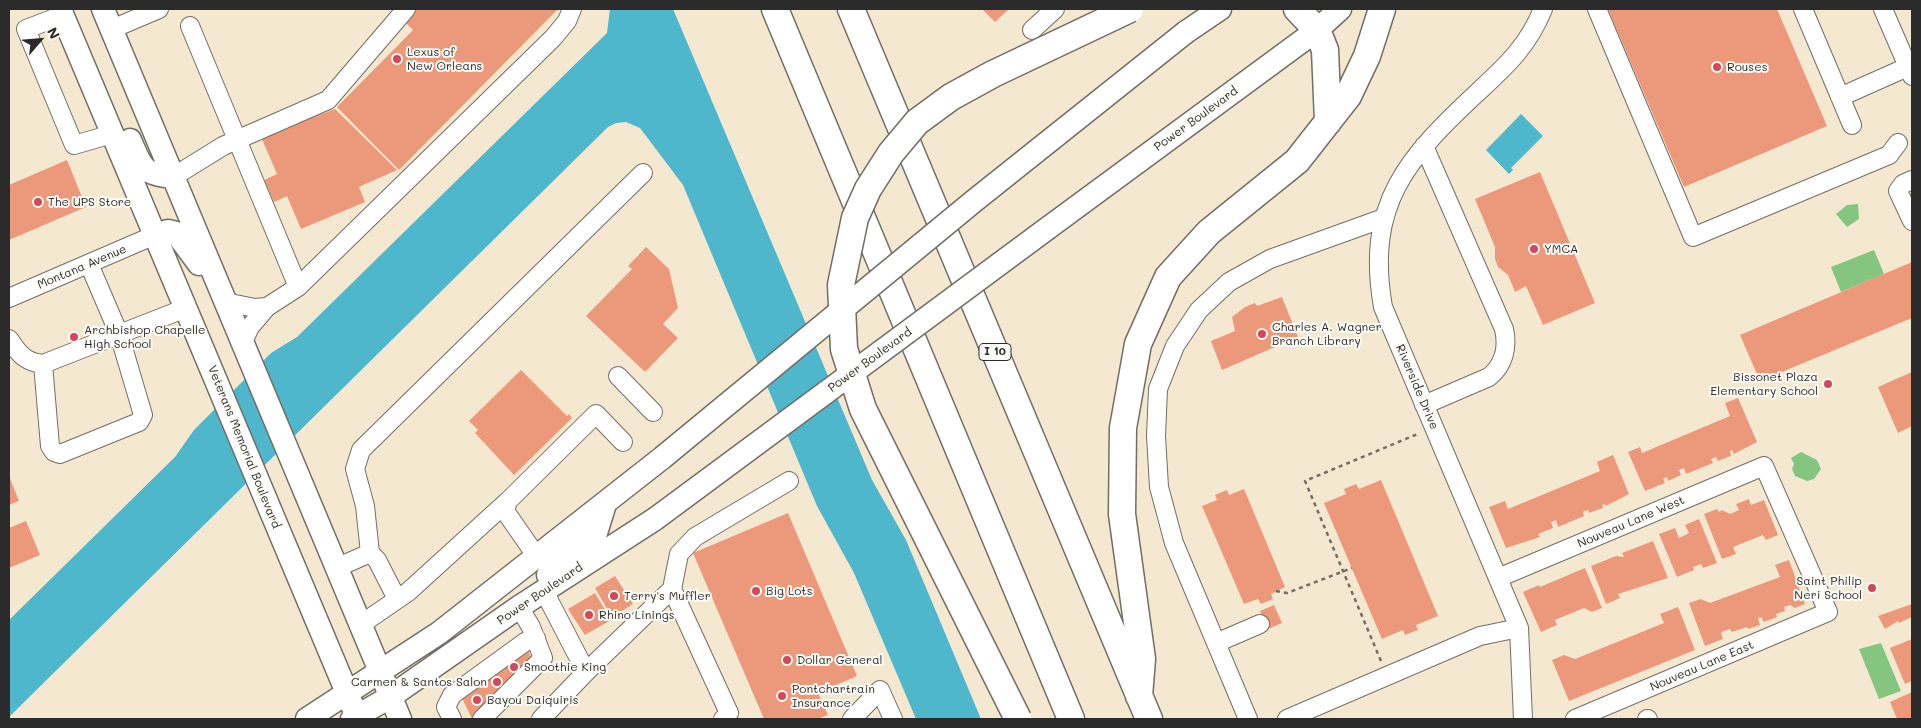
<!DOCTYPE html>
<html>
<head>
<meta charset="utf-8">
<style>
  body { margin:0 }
  #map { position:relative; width:1921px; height:728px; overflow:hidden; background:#f5e8d1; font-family:Mali,sans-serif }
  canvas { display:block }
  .frame { position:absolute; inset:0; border:10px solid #2b2b2b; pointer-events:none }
  .north { position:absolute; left:15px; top:15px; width:50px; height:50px; -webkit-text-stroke:4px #fdfcf7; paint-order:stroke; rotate:63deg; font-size:14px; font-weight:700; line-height:20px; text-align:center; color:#2b2b2b }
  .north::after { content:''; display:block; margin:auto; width:18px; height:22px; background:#2b2b2b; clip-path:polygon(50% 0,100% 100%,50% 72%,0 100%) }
</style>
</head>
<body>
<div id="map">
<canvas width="1921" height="728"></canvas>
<div class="frame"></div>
<div class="north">N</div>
</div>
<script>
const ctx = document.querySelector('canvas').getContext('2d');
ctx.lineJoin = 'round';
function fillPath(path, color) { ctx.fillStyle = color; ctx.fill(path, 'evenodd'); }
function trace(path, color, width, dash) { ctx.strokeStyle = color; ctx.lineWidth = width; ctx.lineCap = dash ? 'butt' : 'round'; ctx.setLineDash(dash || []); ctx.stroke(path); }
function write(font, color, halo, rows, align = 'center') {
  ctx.font = font + ' Mali,sans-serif'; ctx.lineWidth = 4; ctx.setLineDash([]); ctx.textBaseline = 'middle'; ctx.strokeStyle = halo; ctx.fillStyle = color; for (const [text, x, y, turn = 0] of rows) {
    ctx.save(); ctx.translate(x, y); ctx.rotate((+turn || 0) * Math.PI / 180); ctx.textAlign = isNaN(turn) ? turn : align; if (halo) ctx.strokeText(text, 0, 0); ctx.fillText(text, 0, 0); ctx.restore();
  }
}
fillPath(new Path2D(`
  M1858,204L1859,219L1847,227L1836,214L1847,205Z
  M1874,250L1884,274L1841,292L1831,267Z
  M1801,452L1817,460L1821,469L1814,479L1807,481L1795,476L1792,469L1794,464L1791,458Z
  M1881,643L1901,691L1879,699L1859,649Z`), '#84c680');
fillPath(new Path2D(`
  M610,9H673L872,480L906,540L981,719H916L854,573L817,506L683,185L640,128L626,122L616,123L608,127L9,717V620L175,457L194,430L271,353L297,337L607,33Z
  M1521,114L1543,136L1511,168L1513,170L1509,174L1486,150Z`), '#4eb7cc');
fillPath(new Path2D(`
  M414,9H558L399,170L337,107L413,30L403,20Z
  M982,9H1009L995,22Z
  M1608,9H1777L1827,126L1684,187Z
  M335,109L397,170L359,187L365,202L301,229L287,196L274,202L264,180L277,174L261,137Z
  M67,160L86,207L9,240V185Z
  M1540,172L1595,303L1543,325L1526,286L1515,292L1508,275L1498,267L1495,259V247L1475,199Z
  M646,247L669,269L678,308L663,324L678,338L645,372L586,316L632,269L628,266Z
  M1912,262V318L1760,381L1740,335Z
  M1282,297L1298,337L1222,370L1211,341L1235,331L1232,317L1245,307L1255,303L1257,306Z
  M521,370L567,416L569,414L572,418L514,475L475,433L478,430L469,421Z
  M1912,372V426L1898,433L1878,387Z
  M1738,398L1757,442L1734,454L1732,450L1730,451L1731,456L1718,461L1716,457L1711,459L1713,463L1686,474L1684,468L1679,470L1681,475L1668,481L1667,477L1663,479L1665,483L1645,491L1628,452L1640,447L1642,453L1730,416L1725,403Z
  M1613,455L1629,494L1606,506L1605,504L1602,505L1603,508L1589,513L1588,510L1583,512L1584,516L1558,527L1556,520L1551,522L1553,528L1538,534L1540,537L1506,548L1489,507L1505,501L1508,509L1600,471L1597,462Z
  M9,476L19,501L9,505Z
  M1381,480L1438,616L1416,625L1418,630L1405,635L1403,630L1382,639L1324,503L1346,494L1344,489L1356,484L1359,489Z
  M1244,489L1285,587L1271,594L1273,599L1261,604L1258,599L1244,604L1202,506L1217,500L1215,495L1227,490L1229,495Z
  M1749,499L1751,505L1764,500L1778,535L1766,540L1763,535L1733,547L1736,554L1722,559L1704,514L1717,509L1719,512L1722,510L1730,514L1739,510L1736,504Z
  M788,513L857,676L818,693L828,715L817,719H764L693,553Z
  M1699,519L1717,563L1703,568L1701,564L1693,567L1694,570L1677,577L1659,534L1675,528L1679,538L1689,533L1685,525Z
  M26,521L40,555L9,568V528Z
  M1653,541L1668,578L1618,594L1620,598L1606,604L1591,566L1616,556L1624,557L1622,553Z
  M1789,560L1805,604L1795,608L1790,605L1784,607L1785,611L1776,614L1777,617L1764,622L1761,617L1758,618L1760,625L1748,629L1747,627L1732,632L1730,629L1721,632L1723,639L1705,646L1689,603L1701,599L1710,603L1780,577L1775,565Z
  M1585,568L1602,608L1592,612L1584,608L1555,620L1557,625L1541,632L1523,592L1539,585L1540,587Z
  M615,576L633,604L612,617L595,588Z
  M595,593L611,620L585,635L568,609Z
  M1912,604V617L1899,623L1898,621L1885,629L1878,616Z
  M1274,605L1282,623L1268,629L1260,611Z
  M1678,607L1695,650L1569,701L1552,660L1564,655L1575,659L1664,623L1660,614Z
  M1912,639V681L1905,684L1890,648Z
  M528,649L532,660L472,719L461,696Z
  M1912,692V719H1897L1890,702Z`), '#eb997a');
const minor = new Path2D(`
  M1597,9L1693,237L1889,155L1898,143
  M1803,9L1852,125
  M1883,9L1912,76
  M63,15L26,29L74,145L112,134
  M190,26L298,287
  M112,29L159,9
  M1032,30L1055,9
  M1840,97L1912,65
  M173,177L223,146L328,100L406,9
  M1912,180L1903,184L1898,191L1912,221
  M9,298L155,235
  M225,302L255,308L267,307L250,327L242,344
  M267,307L298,287L553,38L567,21L572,9
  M9,339C19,354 25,362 43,364L186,308
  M43,364L50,446L54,452L60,454L139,422L143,415L119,334L89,264
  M618,376L653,412
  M1424,405L1489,377C1504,365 1508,347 1504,329L1424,146
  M370,553L365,506L355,469L361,450L643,173
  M537,557L505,511L508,501L596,414L623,442
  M336,568L370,553L377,560L397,599
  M1498,578L1764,466L1828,612L1575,719
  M672,589L679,554L695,537L789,481
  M544,591L586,672
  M360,625L408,592L508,501
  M1216,643L1260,624
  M452,719L446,707L452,695L525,642L536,638
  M482,719L543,658L531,627L519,607
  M541,719L586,672L672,589L729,713L723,719
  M852,719L880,690L893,719
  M1248,719L1174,543L1159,487L1156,436L1158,389L1175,346L1199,310L1229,282L1270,259L1384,218
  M1287,719L1480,636L1519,628
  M1523,719L1519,628L1383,307C1365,204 1407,158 1478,92C1507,65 1528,46 1543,9
  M1647,719H1648`);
const major = new Path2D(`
  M60,9L358,719
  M103,9L400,719
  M1186,32L1220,9
  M130,140C142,167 141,174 173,177
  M1048,228L1317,30L1340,9
  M155,235L168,231L176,233L199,264
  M548,575L596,533L605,504
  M307,719L439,633L662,458
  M352,719L390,697L519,607L655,519`);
const highway = new Path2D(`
  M775,9L1071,719
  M851,9L1149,719
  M1297,9L1317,30L1325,50L1328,122
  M1139,696L1142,659L1122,514L1123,428L1138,344L1168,277L1209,232L1297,161L1348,96L1367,56L1382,9`);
trace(minor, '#726d65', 20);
trace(major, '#726d65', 25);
trace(highway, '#726d65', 29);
trace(new Path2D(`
  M1276,591L1287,593L1352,568
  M1381,661L1305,481L1420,433`), '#726d65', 2.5, [4, 4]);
trace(minor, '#fff', 18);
trace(major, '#fff', 22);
trace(highway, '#fff', 26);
const majorBridge = new Path2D(`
  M662,458L974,201L1186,32
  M655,519L1048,228`);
const highwayBridge = new Path2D(`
  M1018,719L863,409L844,349L841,285L855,218L868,189L891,153L917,122L951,97L993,74L1130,9`);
trace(majorBridge, '#726d65', 25, []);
trace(highwayBridge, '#726d65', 29, []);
trace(majorBridge, '#fff', 22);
trace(highwayBridge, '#fff', 26);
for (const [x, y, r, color] of [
  [397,59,5,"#d1495b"],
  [1717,67,5,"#d1495b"],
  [38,202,5,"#d1495b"],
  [1534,249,5,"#d1495b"],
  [1262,334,5,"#d1495b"],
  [74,337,5,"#d1495b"],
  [1828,384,5,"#d1495b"],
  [1872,588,5,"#d1495b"],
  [756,591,5,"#d1495b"],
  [614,596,5,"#d1495b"],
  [589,615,5,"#d1495b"],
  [787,660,5,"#d1495b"],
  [514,667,5,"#d1495b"],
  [497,682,5,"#d1495b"],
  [782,696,5,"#d1495b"],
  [477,700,5,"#d1495b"]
]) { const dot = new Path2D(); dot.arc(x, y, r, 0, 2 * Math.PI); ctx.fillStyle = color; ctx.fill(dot); trace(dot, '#fdfcf7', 2); }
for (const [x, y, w] of [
  [995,352,32]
]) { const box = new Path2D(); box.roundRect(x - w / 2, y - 8.5, w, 17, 4); ctx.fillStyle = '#fdfcf7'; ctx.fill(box); trace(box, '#2b2b2b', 1); }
write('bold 11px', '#2b2b2b', null, [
  ["I 10",995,352]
]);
write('12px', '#2b2b2b', '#fdfcf7', [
  ["Lexus of",407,52],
  ["New Orleans",407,66],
  ["Rouses",1727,67],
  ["The UPS Store",48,202],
  ["YMCA",1544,249],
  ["Charles A. Wagner",1272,327],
  ["Branch Library",1272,341],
  ["Archbishop Chapelle",84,330],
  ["High School",84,344],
  ["Bissonet Plaza",1818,377,"right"],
  ["Elementary School",1818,391,"right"],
  ["Saint Philip",1862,581,"right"],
  ["Neri School",1862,595,"right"],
  ["Big Lots",766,591],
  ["Terry's Muffler",624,596],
  ["Rhino Linings",599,615],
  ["Dollar General",797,660],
  ["Smoothie King",524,667],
  ["Carmen & Santos Salon",487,682,"right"],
  ["Pontchartrain",792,689],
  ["Insurance",792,703],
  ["Bayou Daiquiris",487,700]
], 'left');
write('12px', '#2b2b2b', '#fdfcf7', [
  ["Power Boulevard",1196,119,-36],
  ["Montana Avenue",82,267,-23],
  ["Power Boulevard",870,360,-36],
  ["Riverside Drive",1417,387,67],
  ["Veterans Memorial Boulevard",244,447,68],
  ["Nouveau Lane West",1631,522,-23],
  ["Power Boulevard",540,594,-34],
  ["Nouveau Lane East",1702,666,-23]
]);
</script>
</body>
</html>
